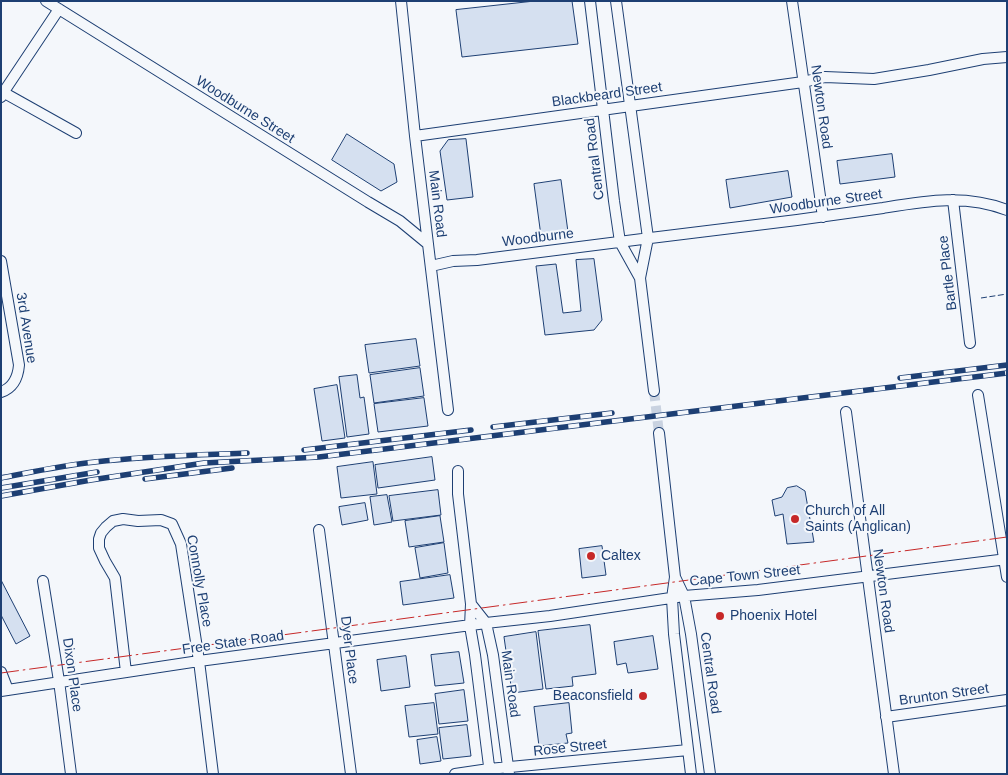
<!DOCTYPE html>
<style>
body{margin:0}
#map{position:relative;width:1008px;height:775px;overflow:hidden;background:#f4f7fb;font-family:Arial,sans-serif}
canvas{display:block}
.frame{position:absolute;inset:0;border:2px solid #1d3f73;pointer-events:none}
</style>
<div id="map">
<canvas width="1008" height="775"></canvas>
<div class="frame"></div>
</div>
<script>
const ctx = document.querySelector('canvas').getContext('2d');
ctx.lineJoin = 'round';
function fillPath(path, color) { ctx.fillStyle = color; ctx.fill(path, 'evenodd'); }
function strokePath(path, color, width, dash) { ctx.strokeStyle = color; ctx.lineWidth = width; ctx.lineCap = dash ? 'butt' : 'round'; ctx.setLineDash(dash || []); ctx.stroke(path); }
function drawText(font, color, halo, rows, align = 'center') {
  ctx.font = font + ' Arial,sans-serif'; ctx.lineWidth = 4; ctx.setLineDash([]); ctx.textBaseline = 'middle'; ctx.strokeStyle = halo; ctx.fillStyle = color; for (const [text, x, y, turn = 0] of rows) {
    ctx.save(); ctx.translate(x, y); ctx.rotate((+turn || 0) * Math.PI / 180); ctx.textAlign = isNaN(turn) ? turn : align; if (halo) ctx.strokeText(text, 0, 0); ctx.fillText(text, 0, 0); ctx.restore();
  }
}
const building = new Path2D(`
 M 535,1 L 572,1 L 578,44 L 462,57 L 456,10 Z
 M 347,134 L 394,164 L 397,182 L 381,191 L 332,160 Z
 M 466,139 L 473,197 L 447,200 L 440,151 L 448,140 Z
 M 892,154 L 895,177 L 840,184 L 837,161 Z
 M 788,171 L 792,197 L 730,208 L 726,180 Z
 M 561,180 L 568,232 L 541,236 L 534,184 Z
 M 594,259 L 602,320 L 594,330 L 545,335 L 536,266 L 556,264 L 563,313 L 581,311 L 576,260 Z
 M 416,339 L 420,366 L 369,373 L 365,345 Z
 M 420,368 L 424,396 L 374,403 L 370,375 Z
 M 357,375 L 360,398 L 364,397 L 369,434 L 347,437 L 339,377 Z
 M 337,385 L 345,438 L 322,441 L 314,389 Z
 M 424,398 L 428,426 L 378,432 L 374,404 Z
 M 432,457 L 435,480 L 378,488 L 375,465 Z
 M 373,462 L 377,494 L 341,498 L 337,467 Z
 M 797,486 L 805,491 L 814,542 L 787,544 L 783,514 L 775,516 L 772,500 L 782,497 L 787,488 Z
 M 438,490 L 441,515 L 393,521 L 389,496 Z
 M 387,495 L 392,522 L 374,525 L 370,497 Z
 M 365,503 L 368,520 L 342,525 L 339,507 Z
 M 440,516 L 444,542 L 409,547 L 405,521 Z
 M 444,543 L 448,573 L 420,578 L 415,548 Z
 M 602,546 L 606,575 L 582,578 L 579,549 Z
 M 450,575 L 454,598 L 403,605 L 400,582 Z
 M 1,580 L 30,636 L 16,644 L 1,615 Z
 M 590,625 L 596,674 L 572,677 L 573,686 L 546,689 L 538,631 Z
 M 536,632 L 543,689 L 512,693 L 504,637 Z
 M 653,636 L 658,669 L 628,673 L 626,663 L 617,665 L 614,642 Z
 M 459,652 L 464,683 L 435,686 L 431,655 Z
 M 406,656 L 410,687 L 381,691 L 377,660 Z
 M 464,690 L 468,721 L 439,724 L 435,694 Z
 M 434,703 L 438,734 L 409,737 L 405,706 Z
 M 569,703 L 572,733 L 566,734 L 568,743 L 539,746 L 534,707 Z
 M 467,725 L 471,756 L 443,759 L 439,728 Z
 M 437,737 L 441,761 L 420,764 L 417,740 Z`);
fillPath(building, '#d5e0f0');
strokePath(building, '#1d3f73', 1);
strokePath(new Path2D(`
 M 654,391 L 659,433`), '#c9d2e0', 10, [10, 5]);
const minor = new Path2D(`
 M 46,1 L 368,202 L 400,221 L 428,244
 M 401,1 L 415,136 L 448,410
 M 590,1 L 614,201 L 620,242 L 640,278
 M 616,1 L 648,238 L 640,278 L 654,391
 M 792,1 L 823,217
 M 1,91 L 76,133
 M 1,97 L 3,93 L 59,9
 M 415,136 L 803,82 L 825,77 L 874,79 L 929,70 L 983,59 L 1007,57
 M 953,200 L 970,343
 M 1,261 L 19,365 C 18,377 13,388 1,392
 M 431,266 L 453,261 L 477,260 C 584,246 690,233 797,220 C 826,216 855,212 883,208 C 926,201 965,194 1007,210
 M 978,395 L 1007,577
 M 846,412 L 894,774
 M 659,433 L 675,577 L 672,598 L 674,634 L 691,774
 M 458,471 L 458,494 L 471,604 L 470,626 L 475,655 L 490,774
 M 319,530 L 351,774
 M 675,577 L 684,596 L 691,634 L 710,774
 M 43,581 L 59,681 L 71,774
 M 471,604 L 486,623 L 493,655 L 509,774
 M 1,672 L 8,690
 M 126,672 L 115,578 L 105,561 L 99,548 L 99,539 L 101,533 L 106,527 L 113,521 L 123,519 L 138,521 L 161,520 L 172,524 L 181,544 L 199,661 L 213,774
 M 1,691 L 199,661 L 486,623 L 550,616 L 684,596 L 758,590 L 1007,559
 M 886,717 L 1007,700
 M 455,774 L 489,769 L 688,750`);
strokePath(minor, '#1d3f73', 12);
strokePath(minor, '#f4f7fb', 10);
const rail = new Path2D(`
 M 900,378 L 1007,365
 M 493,427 L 612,413
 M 304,450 L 471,430
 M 1,478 C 32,472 64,465 95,462 C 146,456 196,455 247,453
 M 145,479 L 232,468
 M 1,488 L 97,472
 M 1,496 L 91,480 L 204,463 L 319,457 L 1007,373`);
strokePath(rail, '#1d3f73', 5.5);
strokePath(rail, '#f4f7fb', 4, [11]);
strokePath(new Path2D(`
 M 981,298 L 1007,294`), '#1d3f73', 1, [6, 2.5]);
strokePath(new Path2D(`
 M 1,673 L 1007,537`), '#c62828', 1, [18, 4, 2.5, 4]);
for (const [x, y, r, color] of [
 [795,519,5,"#c62828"],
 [591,556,5,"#c62828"],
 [720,616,5,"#c62828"],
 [643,696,5,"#c62828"]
]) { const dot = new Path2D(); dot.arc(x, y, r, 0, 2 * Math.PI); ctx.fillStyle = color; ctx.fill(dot); strokePath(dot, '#f4f7fb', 2); }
drawText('14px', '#1d3f73', '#f4f7fb', [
 ["Blackbeard Street",607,95,-8],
 ["Newton Road",821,107,82],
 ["Woodburne Street",245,110,32],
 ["Central Road",595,159,-97],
 ["Woodburne Street",826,202,-8],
 ["Main Road",437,204,83],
 ["Woodburne",538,238,-7],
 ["Bartle Place",948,273,-97],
 ["3rd Avenue",26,328,81],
 ["Cape Town Street",745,576,-6],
 ["Connolly Place",199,581,80],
 ["Newton Road",883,591,82],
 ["Free State Road",233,643,-8],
 ["Dyer Place",349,650,83],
 ["Central Road",710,673,82],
 ["Dixon Place",72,675,82],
 ["Main Road",510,684,82],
 ["Brunton Street",944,695,-8],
 ["Rose Street",570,748,-6]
]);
drawText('14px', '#1d3f73', '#f4f7fb', [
 ["Church of All",805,511],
 ["Saints (Anglican)",805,527],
 ["Caltex",601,556],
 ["Phoenix Hotel",730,616],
 ["Beaconsfield",633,696,"right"]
], 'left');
</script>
